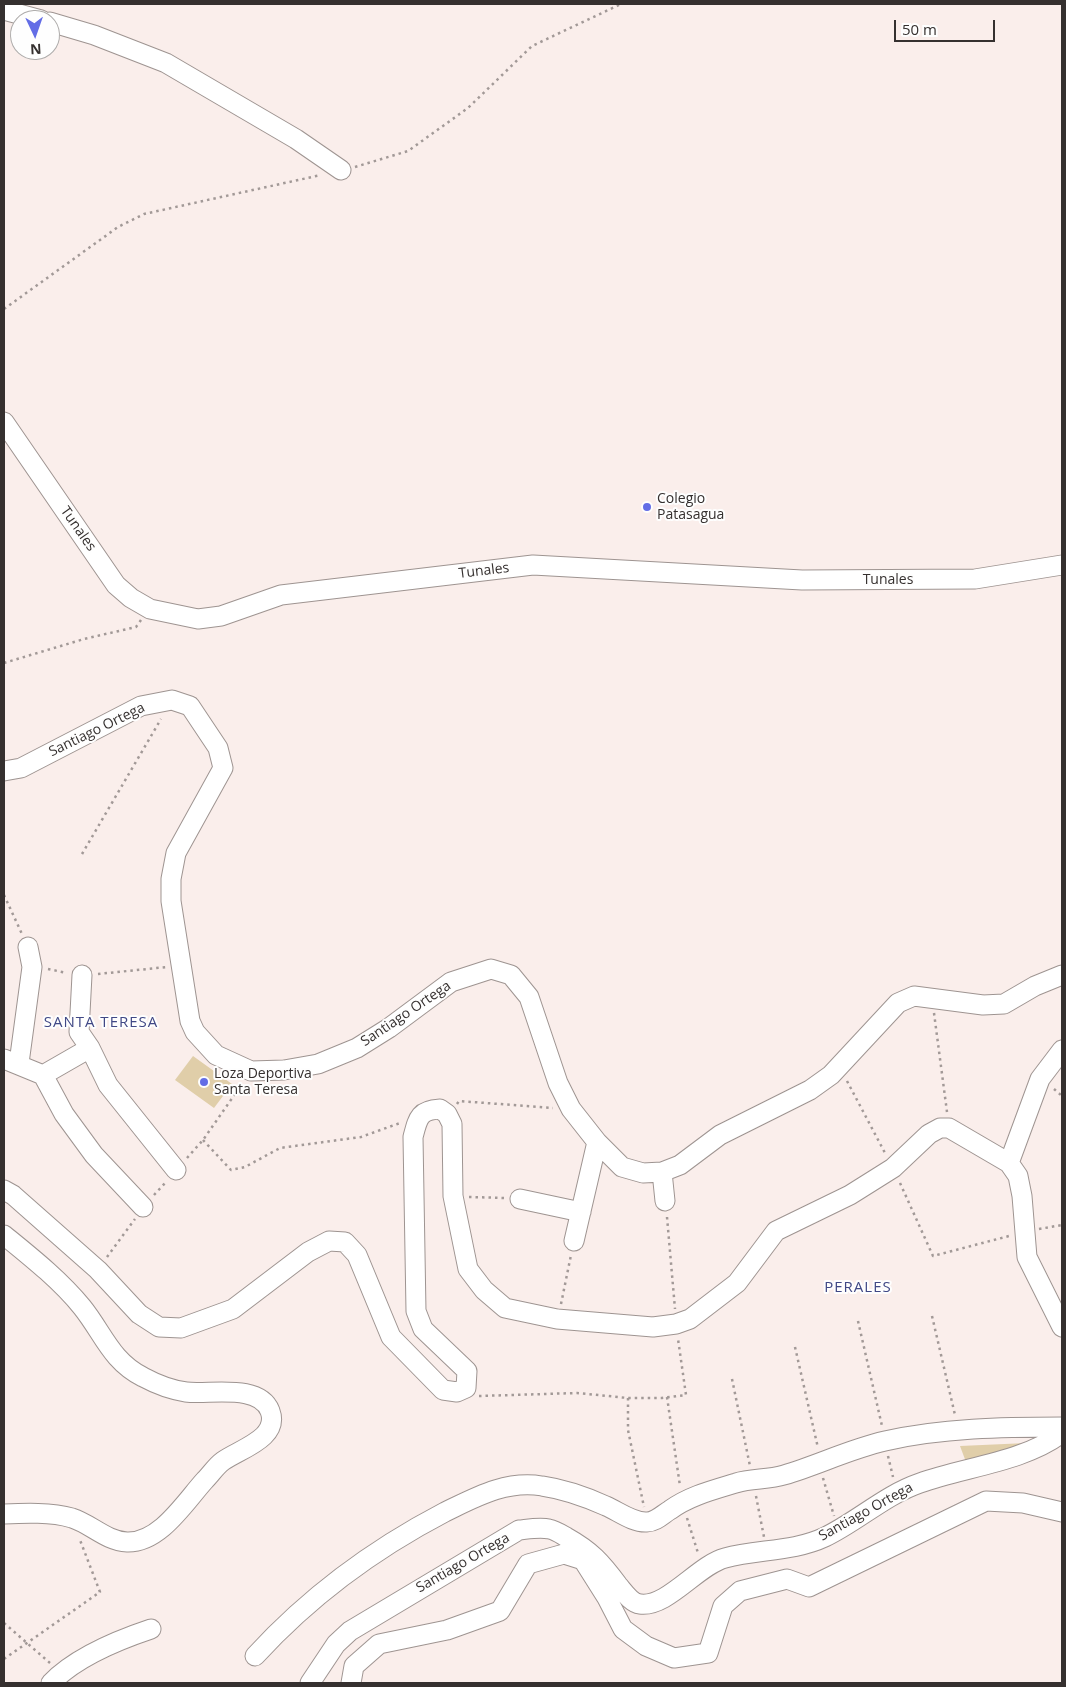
<!DOCTYPE html>
<style>
body{margin:0}
#map{position:relative;width:1066px;height:1687px;overflow:hidden;background:#faeeeb;font-family:"Open Sans",sans-serif}
canvas{display:block}
.frame{position:absolute;inset:0;border:5px solid #35302f;pointer-events:none}
.north{position:absolute;left:10px;top:10px;width:50px;height:50px;box-sizing:border-box;background:#fefefe;border:1px solid #aeacab;border-radius:50%;rotate:177deg;font-size:14px;font-weight:700;line-height:20px;text-align:center;color:#35302f}
.north::after{content:'';display:block;margin:auto;width:18px;height:22px;background:#636de6;clip-path:polygon(50% 0,100% 100%,50% 72%,0 100%)}
.scale{position:absolute;left:894px;top:20px;width:101px;height:22px;box-sizing:border-box;border:2px solid #35302f;border-top:0;padding-left:6px;font-size:15px;line-height:18px;white-space:nowrap;color:#35302f;-webkit-text-stroke:4px #fefefe;paint-order:stroke}
</style>
<div id="map">
<canvas width="1066" height="1687"></canvas>
<div class="frame"></div>
<div class="north">N</div>
<div class="scale">50 m</div>
</div>
<script>
const ctx = document.querySelector('canvas').getContext('2d');
ctx.lineJoin = 'round';
function fillPath(path, color) { ctx.fillStyle = color; ctx.fill(path, 'evenodd'); }
function strokePath(path, color, width, dash) { ctx.strokeStyle = color; ctx.lineWidth = width; ctx.lineCap = dash ? 'butt' : 'round'; ctx.setLineDash(dash || []); ctx.stroke(path); }
function drawText(font, color, halo, rows, align = 'center') {
  ctx.font = font + ' "Open Sans",sans-serif'; ctx.lineWidth = 4; ctx.setLineDash([]); ctx.textBaseline = 'middle'; ctx.strokeStyle = halo; ctx.fillStyle = color; for (const [text, x, y, turn = 0] of rows) {
    ctx.save(); ctx.translate(x, y); ctx.rotate((+turn || 0) * Math.PI / 180); ctx.textAlign = isNaN(turn) ? turn : align; if (halo) ctx.strokeText(text, 0, 0); ctx.fillText(text, 0, 0); ctx.restore();
  }
}
fillPath(new Path2D(`
 M 193,1056 L 232,1084 L 214,1108 L 175,1080 Z
 M 1027,1443 L 966,1462 L 960,1446 Z`), '#e0cea9');
const minor = new Path2D(`
 M 4,10 L 41,20
 M 50,22 L 94,35 L 166,63 L 296,139 L 341,170
 M 4,422 L 116,585 L 131,598 L 150,609 L 198,619 L 221,616 L 281,595 L 533,565 L 802,580 L 975,579 L 1062,565
 M 4,771 L 21,768 L 141,706 L 172,700 L 190,706 L 218,748 L 223,768 L 176,853 L 171,879 L 171,901 L 190,1021 L 195,1032 L 216,1055 L 251,1071 L 284,1070 L 318,1064 L 357,1048 L 389,1028 L 451,982 L 491,969 L 511,975 L 529,997 L 558,1083 L 571,1109 L 597,1142 L 622,1167 L 643,1173 L 662,1172 L 680,1165 L 720,1135 L 810,1090 L 831,1075 L 898,1003 L 914,996 L 983,1005 L 1004,1004 L 1035,986 L 1062,975
 M 82,975 L 79,1032 L 90,1048 L 108,1085 L 176,1170
 M 4,1059 L 43,1075 L 64,1114 L 94,1155 L 143,1207
 M 19,1063 L 32,967 L 28,947
 M 43,1075 L 90,1048
 M 1009,1163 L 1040,1079 L 1062,1050
 M 662,1172 L 665,1201
 M 4,1190 L 13,1195 L 98,1270 L 139,1314 L 159,1327 L 181,1328 L 233,1309 L 308,1252 L 329,1241 L 345,1242 L 357,1255 L 391,1337 L 443,1390 L 457,1392 L 466,1388 L 467,1371 L 423,1329 L 416,1311 L 413,1137 C 418,1118 419,1110 440,1109 L 447,1114 L 452,1124 L 453,1196 L 468,1269 L 484,1290 L 505,1308 L 557,1319 L 653,1327 L 676,1324 L 690,1319 L 737,1283 L 776,1231 L 850,1195 L 893,1168 L 929,1134 L 940,1128 L 949,1128 L 1009,1163 L 1018,1176 L 1022,1196 L 1027,1257 L 1062,1327
 M 520,1199 L 581,1212
 M 4,1235 C 31,1257 60,1280 82,1307 C 103,1333 111,1361 143,1377 C 156,1384 172,1390 186,1392 C 209,1395 259,1383 270,1411 C 280,1438 240,1449 223,1461 C 216,1466 211,1474 205,1480 C 185,1502 160,1543 127,1542 C 106,1541 91,1524 72,1518 C 51,1512 25,1513 4,1514
 M 574,1241 L 597,1142
 M 255,1656 C 309,1597 374,1549 445,1512 C 476,1497 506,1480 542,1486 C 563,1489 586,1497 606,1506 C 618,1511 633,1523 647,1522 C 656,1522 663,1514 670,1510 C 689,1496 713,1490 736,1483 C 751,1478 768,1480 784,1475 C 818,1465 850,1449 885,1441 C 941,1428 1004,1427 1062,1427
 M 51,1683 C 75,1658 118,1640 151,1629
 M 310,1683 L 336,1644 L 350,1631 L 519,1530 C 529,1529 540,1527 549,1529 C 555,1530 561,1534 566,1537 C 591,1551 601,1562 618,1585 C 624,1592 631,1603 640,1604 C 667,1608 698,1565 725,1558 C 758,1549 793,1552 825,1537 C 858,1521 885,1495 920,1483 C 964,1467 1024,1462 1062,1433
 M 351,1683 L 354,1666 L 379,1644 L 447,1630 L 500,1611 L 528,1564 L 564,1554 L 583,1560 L 607,1598 L 623,1629 L 646,1646 L 674,1658 L 708,1653 L 723,1606 L 740,1591 L 787,1579 L 809,1587 L 986,1501 L 1023,1503 L 1062,1512`);
strokePath(minor, '#9e9491', 21);
strokePath(new Path2D(`
 M 355,167 L 408,151 L 468,108 L 532,46 L 621,4
 M 4,309 L 118,227 L 144,214 L 321,175
 M 4,663 L 84,639 L 136,627 L 141,620
 M 82,854 L 161,719
 M 4,895 L 22,934
 M 48,969 L 67,973
 M 98,974 L 167,967
 M 934,1013 L 947,1112
 M 847,1081 L 885,1153
 M 1054,1089 L 1062,1096
 M 457,1104 L 459,1101 L 553,1108
 M 203,1140 L 231,1170 L 245,1167 L 280,1148 L 361,1137 L 400,1123
 M 187,1158 L 203,1140 L 242,1084
 M 900,1183 L 933,1256 L 1009,1236
 M 154,1195 L 167,1181
 M 469,1197 L 506,1198
 M 667,1217 L 675,1309
 M 1039,1229 L 1062,1225
 M 107,1257 L 135,1219
 M 561,1304 L 571,1255
 M 932,1316 L 955,1415
 M 858,1321 L 882,1426
 M 795,1347 L 818,1448
 M 732,1379 L 750,1466
 M 479,1396 L 577,1393 L 628,1398 L 662,1398 L 686,1395 L 678,1339
 M 667,1397 L 680,1486
 M 628,1398 L 628,1430 L 644,1507
 M 888,1456 L 893,1477
 M 823,1478 L 834,1516
 M 756,1496 L 764,1537
 M 687,1518 L 698,1553
 M 4,1623 L 50,1663
 M 4,1659 L 100,1592 L 80,1540`), '#a29997', 2.5, [2.5, 4]);
strokePath(minor, '#fff', 19);
for (const [x, y, r, color] of [
 [647,507,5,"#636de6"],
 [204,1082,5,"#636de6"]
]) { const dot = new Path2D(); dot.arc(x, y, r, 0, 2 * Math.PI); ctx.fillStyle = color; ctx.fill(dot); strokePath(dot, '#fefefe', 2); }
drawText('14px', '#35302f', '#fefefe', [
 ["Colegio",657,499],
 ["Patasagua",657,515],
 ["Loza Deportiva",214,1074],
 ["Santa Teresa",214,1090]
], 'left');
drawText('14px', '#35302f', '#fefefe', [
 ["Tunales",78,529,55],
 ["Tunales",484,571,-7],
 ["Tunales",888,580],
 ["Santiago Ortega",97,730,-26],
 ["Santiago Ortega",406,1014,-34],
 ["Santiago Ortega",866,1512,-29],
 ["Santiago Ortega",463,1563,-30]
]);
ctx.letterSpacing = '1px';
drawText('15px', '#404885', '#fefefe', [
 ["SANTA TERESA",101,1023],
 ["PERALES",858,1288]
]);
ctx.letterSpacing = '0px';
</script>
